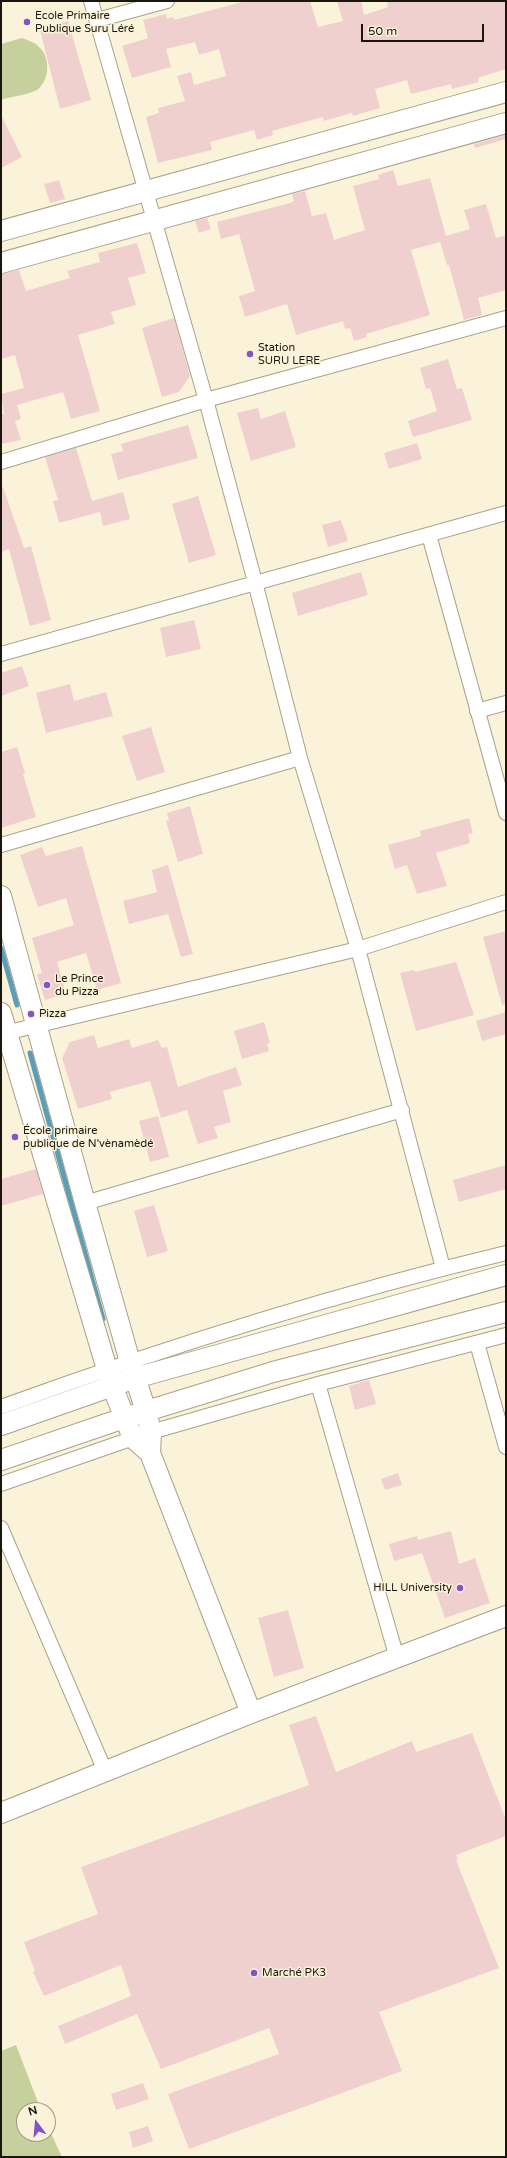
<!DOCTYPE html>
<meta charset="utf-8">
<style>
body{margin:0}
#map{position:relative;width:507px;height:2158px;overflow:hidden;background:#fbf3d9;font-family:"Varela Round",sans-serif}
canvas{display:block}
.frame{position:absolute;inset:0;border:2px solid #19160d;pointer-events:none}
.north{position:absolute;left:16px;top:2102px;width:40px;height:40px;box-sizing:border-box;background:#fbf3d9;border:1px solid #a19b87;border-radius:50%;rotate:344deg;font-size:11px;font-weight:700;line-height:16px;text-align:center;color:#19160d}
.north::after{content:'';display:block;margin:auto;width:14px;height:18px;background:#8353cc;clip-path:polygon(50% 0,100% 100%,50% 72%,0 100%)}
.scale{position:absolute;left:361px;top:24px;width:123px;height:18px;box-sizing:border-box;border:2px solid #19160d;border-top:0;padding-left:5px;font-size:12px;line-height:14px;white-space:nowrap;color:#19160d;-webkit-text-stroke:3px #fbf3d9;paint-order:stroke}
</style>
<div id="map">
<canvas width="507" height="2158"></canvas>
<div class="frame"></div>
<div class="north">N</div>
<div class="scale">50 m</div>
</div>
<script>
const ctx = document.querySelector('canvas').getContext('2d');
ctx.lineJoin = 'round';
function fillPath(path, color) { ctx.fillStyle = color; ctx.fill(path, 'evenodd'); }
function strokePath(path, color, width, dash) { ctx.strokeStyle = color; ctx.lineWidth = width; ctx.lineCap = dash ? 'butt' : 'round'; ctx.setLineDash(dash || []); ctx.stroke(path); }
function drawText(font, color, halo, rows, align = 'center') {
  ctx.font = font + ' "Varela Round",sans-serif'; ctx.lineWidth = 3; ctx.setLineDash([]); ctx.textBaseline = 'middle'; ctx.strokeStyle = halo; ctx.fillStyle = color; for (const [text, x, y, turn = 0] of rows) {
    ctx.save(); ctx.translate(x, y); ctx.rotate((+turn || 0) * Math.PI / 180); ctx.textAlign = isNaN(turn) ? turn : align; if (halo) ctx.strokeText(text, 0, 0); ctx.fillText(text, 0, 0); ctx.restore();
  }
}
fillPath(new Path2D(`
 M 22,38 C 29,41 35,42 40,48 C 51,59 49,81 37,90 C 30,94 10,97 1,100 L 1,44 Z
 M 16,2045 L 41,2110 L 24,2110 L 24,2134 L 48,2134 L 48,2127 L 62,2157 L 1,2157 L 1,2051 Z`), '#c6d09d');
strokePath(new Path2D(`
 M 1,948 L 17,1005
 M 30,1053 L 103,1319`), '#599fb9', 5);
fillPath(new Path2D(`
 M 246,1 L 310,1 L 318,27 L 343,21 L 337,1 L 361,1 L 364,15 L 388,7 L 387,1 L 506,1 L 506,69 L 478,78 L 479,82 L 452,89 L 451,84 L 411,94 L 407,80 L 375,89 L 380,108 L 353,116 L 352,113 L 324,121 L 323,117 L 272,131 L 273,135 L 257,140 L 254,130 L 210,142 L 212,150 L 158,163 L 146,117 L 159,113 L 158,108 L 185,101 L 177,76 L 191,72 L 194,85 L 226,76 L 219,49 L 199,55 L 195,42 L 166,49 L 171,67 L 132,78 L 122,46 L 148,38 L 143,20 L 166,14 L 167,19 L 173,17 L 174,20 Z
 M 68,21 L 91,100 L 60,109 L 40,30 Z
 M 1,115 L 22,157 L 1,168 Z
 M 506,135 L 506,139 L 475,148 L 474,144 Z
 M 393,170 L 398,186 L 430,178 L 446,236 L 470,229 L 464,210 L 486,204 L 496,238 L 506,235 L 506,290 L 478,298 L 482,315 L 464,320 L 449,265 L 447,265 L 440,242 L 411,250 L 430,315 L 366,334 L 367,337 L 354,341 L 350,328 L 345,329 L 343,321 L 296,335 L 287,304 L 245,317 L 239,296 L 255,291 L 239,234 L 221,239 L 217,222 L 290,203 L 294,201 L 292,194 L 305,191 L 312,216 L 326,213 L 334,240 L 365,230 L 353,186 L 379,179 L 378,175 Z
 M 59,180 L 65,199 L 50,203 L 44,184 Z
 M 207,218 L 211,229 L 199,233 L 195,221 Z
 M 137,243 L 146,273 L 128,278 L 136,305 L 111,312 L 115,324 L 78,335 L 100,411 L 71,419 L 63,392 L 17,405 L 21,419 L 15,421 L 21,440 L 1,444 L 1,414 L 4,414 L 1,394 L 24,388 L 15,355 L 1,359 L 1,274 L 19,270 L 26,291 L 70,278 L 67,271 L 100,262 L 98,253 Z
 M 174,318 L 190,376 L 179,392 L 162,397 L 142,328 Z
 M 448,359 L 457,389 L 462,388 L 472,420 L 413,437 L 408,421 L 437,411 L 430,388 L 426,389 L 420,368 Z
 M 258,408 L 261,419 L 285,411 L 296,447 L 251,461 L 237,413 Z
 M 188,425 L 198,458 L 118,480 L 111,454 L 123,451 L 121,444 Z
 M 417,443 L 422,459 L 389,469 L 384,453 Z
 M 76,448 L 92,501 L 123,492 L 130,519 L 103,526 L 100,512 L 59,523 L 53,501 L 58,500 L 45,457 Z
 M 1,487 L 3,487 L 24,548 L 31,546 L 51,620 L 30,626 L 9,549 L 1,552 Z
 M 198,496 L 216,555 L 189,563 L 172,504 Z
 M 341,520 L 348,541 L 328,547 L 322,525 Z
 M 361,572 L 368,595 L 298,616 L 292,593 Z
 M 194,620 L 201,649 L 166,657 L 160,628 Z
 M 22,666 L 29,686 L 1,696 L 1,673 Z
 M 70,684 L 74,701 L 106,692 L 113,716 L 46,733 L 36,693 Z
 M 151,727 L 165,772 L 137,781 L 122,736 Z
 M 17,747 L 25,773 L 23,774 L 36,817 L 1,828 L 1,752 Z
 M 190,806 L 203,854 L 178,862 L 166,821 L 169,820 L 167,813 Z
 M 469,818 L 473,833 L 468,834 L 470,843 L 436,853 L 447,886 L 417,894 L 407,865 L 395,869 L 388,845 L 421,836 L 420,831 Z
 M 82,846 L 121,983 L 97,990 L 86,953 L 57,962 L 66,994 L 45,1000 L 37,974 L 42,973 L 32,938 L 74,925 L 66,898 L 38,907 L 20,855 L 42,847 L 46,856 Z
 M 168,865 L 193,954 L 181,957 L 168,914 L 129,924 L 123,901 L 157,892 L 152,870 Z
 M 506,931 L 506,1004 L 502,1005 L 483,937 Z
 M 456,962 L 474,1015 L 416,1031 L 400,973 L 414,970 L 415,972 Z
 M 506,1012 L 506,1034 L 482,1041 L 476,1021 Z
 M 264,1022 L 270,1043 L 267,1044 L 269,1051 L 242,1059 L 234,1031 Z
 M 94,1035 L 98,1048 L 129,1039 L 132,1048 L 158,1040 L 162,1048 L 167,1047 L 178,1087 L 236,1067 L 242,1085 L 223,1091 L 231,1122 L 214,1127 L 218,1138 L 198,1144 L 187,1110 L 161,1118 L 150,1081 L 110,1092 L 112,1099 L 78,1109 L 62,1058 L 70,1042 Z
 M 158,1116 L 169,1157 L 150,1162 L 139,1121 Z
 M 506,1165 L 506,1189 L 459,1202 L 453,1180 Z
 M 36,1169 L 43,1194 L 1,1206 L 1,1179 Z
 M 154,1205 L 168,1251 L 147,1257 L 134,1211 Z
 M 369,1380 L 376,1404 L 355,1410 L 349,1386 Z
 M 398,1473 L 402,1485 L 385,1490 L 381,1479 Z
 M 451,1531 L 459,1564 L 475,1558 L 490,1603 L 445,1618 L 422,1553 L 394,1561 L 389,1544 L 417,1536 L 418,1540 Z
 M 288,1610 L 304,1668 L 274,1677 L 258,1618 Z
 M 316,1716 L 336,1772 L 412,1741 L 416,1752 L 472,1733 L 506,1820 L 506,1836 L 456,1855 L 458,1859 L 456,1860 L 499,1968 L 379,2012 L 402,2071 L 189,2149 L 168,2094 L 279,2054 L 269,2028 L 161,2069 L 137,2014 L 65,2044 L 58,2026 L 131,1996 L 121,1965 L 44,1996 L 33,1972 L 35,1971 L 24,1942 L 98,1914 L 81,1867 L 309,1785 L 289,1725 Z
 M 143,2083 L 149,2099 L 116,2110 L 111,2094 Z
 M 148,2126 L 153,2141 L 133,2148 L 129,2132 Z`), '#f0d0cf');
const street = new Path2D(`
 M 91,1 L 206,400 L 255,582 L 300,758 L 358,949 L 443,1268
 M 97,20 L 167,1
 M 1,462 L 206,400 L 506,318
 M 429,535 L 506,813
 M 1,654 L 506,513
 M 477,711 L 506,703
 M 1,845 L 300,758
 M 1,1034 L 358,949 L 506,902
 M 85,1203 L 402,1110
 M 477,1343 L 506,1447
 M 318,1384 L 397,1658
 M 1,1407 C 166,1347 335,1294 506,1253
 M 1,1484 L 151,1432 L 318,1384 L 506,1335
 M 1,1528 L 105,1771`);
const secondary = new Path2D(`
 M 1,231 L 506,92
 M 1,263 L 506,123
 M 1,896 L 85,1203 L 130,1362 L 146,1411 L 151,1432 L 150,1453 L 251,1713
 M 1,1013 L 112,1386 L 133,1438 L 150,1453
 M 1,1425 L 135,1378 L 506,1275
 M 1,1460 L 124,1418 L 273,1372 L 506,1312
 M 1,1813 L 251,1713 L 506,1616`);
strokePath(street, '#a9a189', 16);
strokePath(secondary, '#a9a189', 22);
strokePath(street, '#fff', 14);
strokePath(secondary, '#fff', 20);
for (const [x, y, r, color] of [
 [27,22,4,"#8353cc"],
 [250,354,4,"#8353cc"],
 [47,985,4,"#8353cc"],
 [31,1014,4,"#8353cc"],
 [15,1137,4,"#8353cc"],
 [460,1588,4,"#8353cc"],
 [254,1973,4,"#8353cc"]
]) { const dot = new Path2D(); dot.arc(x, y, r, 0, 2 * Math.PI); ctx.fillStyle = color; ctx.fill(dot); strokePath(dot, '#fbf3d9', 1.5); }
drawText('11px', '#19160d', '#fbf3d9', [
 ["Ecole Primaire",35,16],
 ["Publique Suru Léré",35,29],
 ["Station",258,348],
 ["SURU LERE",258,361],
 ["Le Prince",55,979],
 ["du Pizza",55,992],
 ["Pizza",39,1014],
 ["École primaire",23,1131],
 ["publique de N'vènamèdé",23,1144],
 ["HILL University",452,1588,"right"],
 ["Marché PK3",262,1973]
], 'left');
</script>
